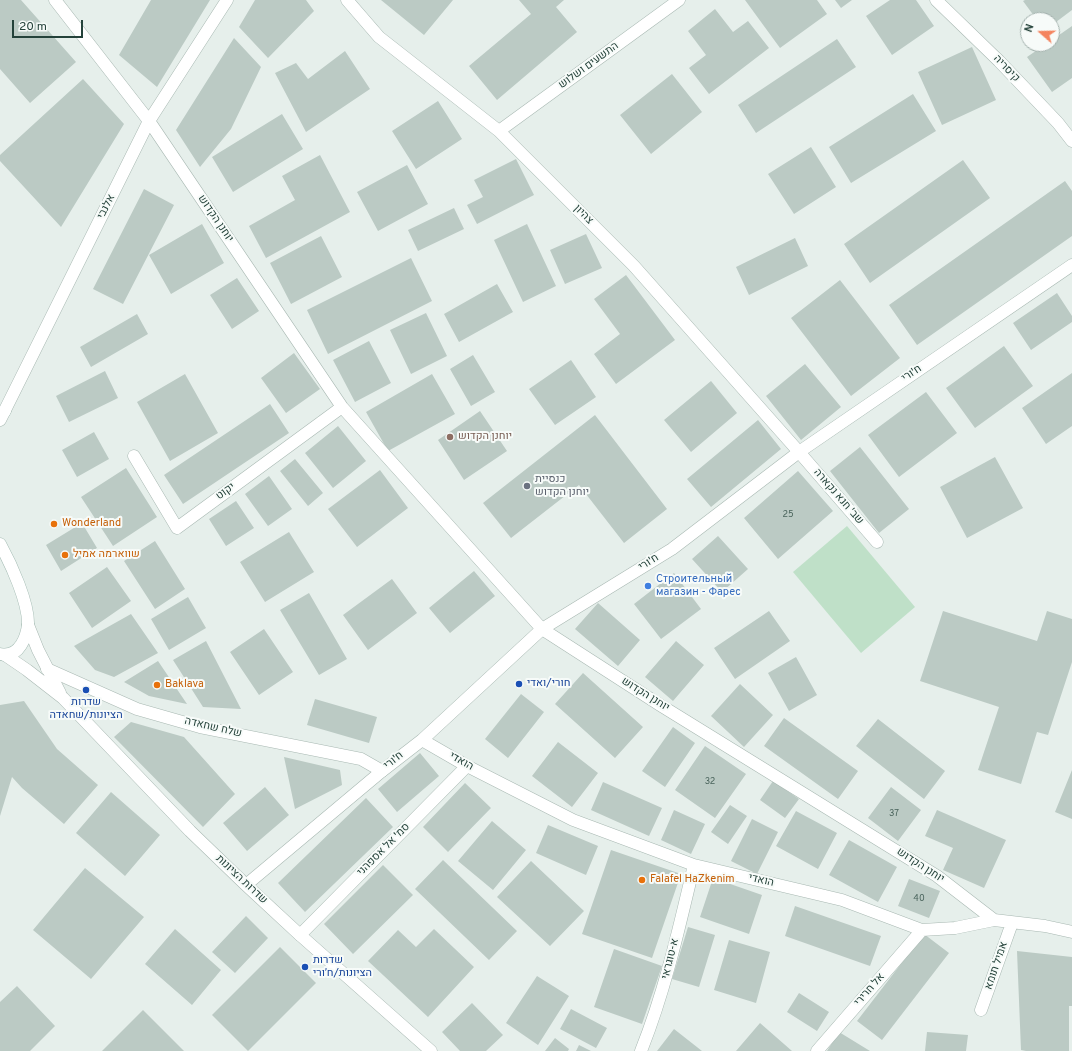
<!DOCTYPE html>
<meta charset="utf-8">
<style>
body{margin:0}
#map{position:relative;width:1072px;height:1051px;overflow:hidden;background:#e6efeb;font-family:Overpass,sans-serif}
canvas{display:block}
.north{position:absolute;left:1020px;top:12px;width:40px;height:40px;box-sizing:border-box;background:#f7fbf9;border:1px solid #a3b1ad;border-radius:50%;rotate:290deg;font-size:11px;font-weight:700;line-height:16px;text-align:center;color:#24423a}
.north::after{content:'';display:block;margin:auto;width:14px;height:18px;background:#f4845f;clip-path:polygon(50% 0,100% 100%,50% 72%,0 100%)}
.scale{position:absolute;left:12px;top:20px;width:71px;height:18px;box-sizing:border-box;border:2px solid #24423a;border-top:0;padding-left:5px;font-size:12px;line-height:14px;white-space:nowrap;color:#24423a;-webkit-text-stroke:3px #f7fbf9;paint-order:stroke}
</style>
<div id="map">
<canvas width="1072" height="1051"></canvas>
<div class="north">N</div>
<div class="scale">20 m</div>
</div>
<script>
const ctx = document.querySelector('canvas').getContext('2d');
ctx.lineJoin = 'round';
function fillPath(path, color) { ctx.fillStyle = color; ctx.fill(path, 'evenodd'); }
function strokePath(path, color, width, dash) { ctx.strokeStyle = color; ctx.lineWidth = width; ctx.lineCap = dash ? 'butt' : 'round'; ctx.setLineDash(dash || []); ctx.stroke(path); }
function drawText(font, color, halo, rows, align = 'center') {
  ctx.font = font + ' Overpass,Heebo,sans-serif'; ctx.lineWidth = 4; ctx.setLineDash([]); ctx.textBaseline = 'middle'; ctx.strokeStyle = halo; ctx.fillStyle = color; for (const [text, x, y, turn = 0] of rows) {
    ctx.save(); ctx.translate(x, y); ctx.rotate((+turn || 0) * Math.PI / 180); ctx.textAlign = isNaN(turn) ? turn : align; if (halo) ctx.strokeText(text, 0, 0); ctx.fillText(text, 0, 0); ctx.restore();
  }
}
fillPath(new Path2D(`
 M 847,526 L 915,607 L 861,653 L 793,572 Z`), '#bfe0c8');
fillPath(new Path2D(`
 M 0,0 L 21,0 L 76,62 L 30,103 L 0,69 Z
 M 151,0 L 210,0 L 157,87 L 119,55 Z
 M 255,0 L 306,0 L 314,11 L 268,58 L 239,27 Z
 M 381,0 L 453,0 L 424,35 Z
 M 519,0 L 564,0 L 556,7 L 577,32 L 497,100 L 469,66 L 531,14 Z
 M 745,0 L 817,0 L 827,14 L 780,48 Z
 M 835,0 L 852,0 L 841,8 Z
 M 890,0 L 916,0 L 934,26 L 892,55 L 866,16 Z
 M 1025,0 L 1072,0 L 1072,10 L 1052,25 L 1052,20 L 1037,20 L 1023,1 Z
 M 715,9 L 733,32 L 748,21 L 769,48 L 709,94 L 689,68 L 706,55 L 688,31 Z
 M 1072,26 L 1072,78 L 1052,92 L 1027,57 L 1046,44 L 1052,44 L 1052,40 Z
 M 234,38 L 261,67 L 231,129 L 200,167 L 176,130 Z
 M 837,39 L 856,67 L 756,133 L 738,105 Z
 M 972,47 L 996,100 L 942,125 L 918,72 Z
 M 345,51 L 370,89 L 306,132 L 275,73 L 296,63 L 308,79 Z
 M 672,74 L 702,112 L 651,154 L 620,115 Z
 M 83,79 L 124,124 L 61,227 L 0,161 L 0,155 Z
 M 913,94 L 936,131 L 851,183 L 829,147 Z
 M 438,101 L 462,139 L 416,169 L 392,131 Z
 M 282,114 L 303,149 L 233,192 L 212,157 Z
 M 811,147 L 836,187 L 794,214 L 768,174 Z
 M 320,155 L 350,212 L 266,258 L 249,226 L 295,200 L 282,176 Z
 M 516,159 L 534,195 L 477,224 L 467,205 L 483,197 L 474,180 Z
 M 963,160 L 990,198 L 870,283 L 844,244 Z
 M 407,165 L 428,204 L 378,231 L 357,192 Z
 M 1065,181 L 1072,191 L 1072,236 L 917,345 L 889,305 Z
 M 144,189 L 174,205 L 123,304 L 93,289 Z
 M 454,208 L 464,229 L 418,251 L 408,230 Z
 M 202,224 L 224,263 L 171,294 L 149,255 Z
 M 527,224 L 556,286 L 523,302 L 494,240 Z
 M 586,234 L 602,268 L 565,284 L 550,250 Z
 M 321,236 L 342,277 L 291,304 L 270,263 Z
 M 795,238 L 808,266 L 749,295 L 736,267 Z
 M 411,258 L 432,301 L 328,354 L 307,310 Z
 M 626,275 L 675,340 L 616,384 L 594,354 L 620,334 L 594,299 Z
 M 237,278 L 259,311 L 232,329 L 210,295 Z
 M 840,280 L 900,358 L 851,396 L 791,318 Z
 M 497,284 L 513,312 L 459,342 L 444,314 Z
 M 1057,293 L 1072,316 L 1072,322 L 1031,350 L 1013,323 Z
 M 426,313 L 447,356 L 411,374 L 390,330 Z
 M 137,314 L 148,334 L 91,367 L 80,347 Z
 M 369,341 L 391,383 L 355,402 L 333,360 Z
 M 1004,346 L 1033,386 L 975,428 L 946,388 Z
 M 294,353 L 320,389 L 286,413 L 261,378 Z
 M 473,355 L 495,392 L 471,406 L 450,369 Z
 M 571,360 L 596,397 L 555,425 L 529,389 Z
 M 805,364 L 841,407 L 801,440 L 766,396 Z
 M 105,371 L 118,398 L 69,422 L 56,396 Z
 M 1072,373 L 1072,426 L 1046,444 L 1022,408 Z
 M 185,374 L 218,433 L 170,461 L 137,402 Z
 M 432,374 L 455,414 L 388,451 L 366,412 Z
 M 711,381 L 737,413 L 691,452 L 664,420 Z
 M 926,392 L 957,433 L 899,477 L 868,435 Z
 M 270,404 L 289,433 L 183,504 L 164,475 Z
 M 480,411 L 507,451 L 464,480 L 438,440 Z
 M 595,415 L 667,509 L 624,543 L 579,485 L 511,538 L 483,503 Z
 M 758,420 L 781,449 L 711,507 L 687,479 Z
 M 338,426 L 366,461 L 333,488 L 305,453 Z
 M 94,432 L 109,459 L 77,477 L 62,450 Z
 M 860,447 L 909,509 L 879,533 L 830,471 Z
 M 995,457 L 1023,508 L 967,538 L 940,487 Z
 M 295,459 L 323,493 L 308,506 L 280,471 Z
 M 126,468 L 157,517 L 113,546 L 81,497 Z
 M 380,470 L 408,508 L 357,547 L 328,509 Z
 M 798,471 L 833,511 L 778,559 L 744,518 Z
 M 269,476 L 292,509 L 268,526 L 245,494 Z
 M 236,501 L 254,528 L 226,546 L 209,519 Z
 M 82,523 L 97,548 L 61,571 L 46,545 Z
 M 289,532 L 314,572 L 265,602 L 240,562 Z
 M 718,536 L 748,569 L 722,592 L 692,559 Z
 M 155,541 L 185,589 L 155,609 L 124,561 Z
 M 107,567 L 131,601 L 92,628 L 69,593 Z
 M 474,571 L 495,596 L 450,633 L 429,608 Z
 M 674,573 L 701,609 L 661,639 L 634,604 Z
 M 392,579 L 417,613 L 368,650 L 343,615 Z
 M 309,593 L 347,659 L 319,675 L 280,610 Z
 M 188,597 L 206,628 L 169,650 L 151,619 Z
 M 598,603 L 640,640 L 618,666 L 575,629 Z
 M 769,611 L 790,641 L 735,679 L 714,648 Z
 M 943,611 L 1037,641 L 1047,611 L 1072,619 L 1072,662 L 1048,735 L 1037,732 L 1021,784 L 978,770 L 999,707 L 920,681 Z
 M 131,614 L 158,653 L 114,677 L 95,670 L 74,646 Z
 M 264,629 L 293,672 L 259,695 L 230,652 Z
 M 206,641 L 241,709 L 203,707 L 173,660 Z
 M 676,641 L 704,665 L 673,701 L 645,677 Z
 M 796,657 L 817,695 L 789,711 L 768,673 Z
 M 158,661 L 187,704 L 149,696 L 124,682 Z
 M 583,673 L 643,727 L 615,758 L 555,704 Z
 M 740,684 L 773,715 L 744,747 L 711,716 Z
 M 521,694 L 544,712 L 508,758 L 485,739 Z
 M 315,699 L 377,717 L 369,743 L 307,725 Z
 M 24,701 L 57,749 L 98,785 L 64,824 L 22,788 L 12,777 L 0,816 L 0,705 Z
 M 784,718 L 858,771 L 838,799 L 764,746 Z
 M 878,719 L 945,771 L 924,799 L 856,746 Z
 M 131,722 L 184,737 L 235,794 L 203,827 L 114,737 Z
 M 673,727 L 695,743 L 665,787 L 642,771 Z
 M 558,742 L 598,773 L 572,807 L 532,776 Z
 M 705,746 L 746,774 L 715,818 L 675,790 Z
 M 420,753 L 439,776 L 397,812 L 378,789 Z
 M 284,757 L 340,770 L 342,785 L 295,809 Z
 M 1072,770 L 1072,819 L 1055,812 Z
 M 773,781 L 799,799 L 785,818 L 760,800 Z
 M 603,782 L 662,808 L 649,836 L 591,810 Z
 M 465,783 L 491,808 L 448,852 L 423,827 Z
 M 265,787 L 289,815 L 247,851 L 223,823 Z
 M 891,787 L 921,810 L 898,841 L 868,818 Z
 M 111,792 L 160,835 L 125,876 L 76,833 Z
 M 366,798 L 393,827 L 305,912 L 278,883 Z
 M 730,805 L 747,816 L 728,844 L 711,832 Z
 M 674,810 L 705,824 L 691,854 L 661,840 Z
 M 937,810 L 1006,840 L 984,888 L 943,870 L 953,848 L 925,836 Z
 M 796,811 L 837,833 L 818,869 L 776,846 Z
 M 752,819 L 778,832 L 757,874 L 731,861 Z
 M 492,821 L 526,850 L 493,890 L 458,861 Z
 M 548,825 L 598,846 L 586,875 L 536,853 Z
 M 849,840 L 897,867 L 878,902 L 829,875 Z
 M 611,850 L 681,874 L 652,958 L 582,934 Z
 M 443,860 L 517,931 L 489,960 L 415,889 Z
 M 531,861 L 584,911 L 550,946 L 497,897 Z
 M 383,865 L 413,895 L 353,954 L 324,924 Z
 M 85,868 L 144,917 L 91,979 L 33,930 Z
 M 713,878 L 762,895 L 749,934 L 700,917 Z
 M 909,879 L 940,891 L 929,918 L 898,906 Z
 M 795,906 L 881,936 L 870,966 L 785,936 Z
 M 246,916 L 268,938 L 235,973 L 212,952 Z
 M 688,927 L 715,935 L 699,987 L 672,979 Z
 M 175,929 L 221,970 L 192,1005 L 145,964 Z
 M 434,929 L 474,967 L 428,1017 L 368,961 L 398,930 L 416,947 Z
 M 924,934 L 949,953 L 882,1040 L 857,1021 Z
 M 729,940 L 770,952 L 756,1003 L 714,990 Z
 M 280,947 L 316,983 L 248,1051 L 212,1015 Z
 M 614,949 L 662,966 L 642,1024 L 594,1007 Z
 M 1017,951 L 1072,957 L 1072,1006 L 1069,1006 L 1069,1051 L 1026,1051 L 1021,1050 Z
 M 537,976 L 569,996 L 538,1045 L 506,1023 Z
 M 17,986 L 55,1026 L 30,1051 L 0,1051 L 0,1002 Z
 M 799,993 L 829,1012 L 817,1031 L 787,1012 Z
 M 472,1003 L 503,1035 L 486,1051 L 460,1051 L 442,1032 Z
 M 571,1009 L 607,1028 L 596,1048 L 560,1029 Z
 M 143,1010 L 184,1051 L 102,1051 Z
 M 760,1023 L 792,1051 L 736,1051 Z
 M 674,1029 L 702,1051 L 657,1051 Z
 M 839,1032 L 870,1051 L 827,1051 Z
 M 927,1032 L 968,1035 L 966,1051 L 925,1051 Z
 M 555,1038 L 569,1049 L 568,1051 L 545,1051 Z
 M 579,1045 L 591,1051 L 576,1051 Z`), '#bbcac4');
const lane = new Path2D(`
 M 47,669 L 137,709 L 200,727 L 361,759 L 382,771
 M 300,935 L 467,766`);
const street = new Path2D(`
 M 55,0 L 149,121 L 342,407 L 542,629 L 660,705 L 937,876 L 994,920
 M 347,0 L 379,37 L 499,131 L 634,266 L 799,452 L 877,542
 M 936,0 L 999,61 L 1058,123 L 1072,141
 M 499,131 L 679,0
 M 0,420 L 149,121 L 227,0
 M 134,456 L 177,528 L 342,407
 M 28,625 L 38,650 L 60,693
 M 5,655 L 27,670 L 63,698 L 190,831 L 246,885 L 300,935 L 431,1051
 M 422,740 L 467,766 L 573,820 L 694,865 L 842,900 L 922,930 L 955,928 L 994,920 L 1045,926 L 1072,932
 M 246,885 L 382,771 L 422,740 L 542,629 L 672,549 L 799,452 L 1072,265
 M 981,1010 L 1012,923
 M 641,1051 C 665,991 679,928 694,865
 M 817,1051 L 922,930`);
const secondary = new Path2D(`
 M 0,416 L 5,411
 M 0,544 C 11,564 29,603 28,625 C 27,633 25,639 21,645 C 16,653 9,656 0,654`);
strokePath(lane, '#a8b8b2', 13);
strokePath(street, '#a8b8b2', 13);
strokePath(secondary, '#a4bbb3', 13);
strokePath(lane, '#fff', 12);
strokePath(street, '#fff', 12);
strokePath(secondary, '#fff', 12);
for (const [x, y, r, color] of [
 [450,437,4,"#8d6e63"],
 [527,486,4,"#6b7280"],
 [54,524,4,"#e8710a"],
 [65,555,4,"#e8710a"],
 [648,586,4,"#3f7fe0"],
 [519,684,4,"#1a4fb4"],
 [157,685,4,"#e8710a"],
 [86,690,4,"#1a4fb4"],
 [642,880,4,"#e8710a"],
 [305,967,4,"#1a4fb4"]
]) { const dot = new Path2D(); dot.arc(x, y, r, 0, 2 * Math.PI); ctx.fillStyle = color; ctx.fill(dot); strokePath(dot, '#f7fbf9', 1.5); }
drawText('9px', '#4a645c', null, [
 ["25",788,515],
 ["32",710,782],
 ["37",894,814],
 ["40",919,899]
]);
drawText('11px', '#24423a', '#f7fbf9', [
 ["התשעים ושלוש",589,66,-36],
 ["קיסריה",1006,69,46],
 ["אלנבי",107,207,-63],
 ["צהיון",583,215,45],
 ["יוחנן הקדוש",215,219,56],
 ["ח'ורי",912,374,-34],
 ["יקוט",226,492,-36],
 ["שב' חנא נקארה",838,497,49],
 ["ח'ורי",649,563,-32],
 ["יוחנן הקדוש",645,695,32],
 ["שלח שחאדה",213,728,13],
 ["ח'ורי",394,761,-38],
 ["הואדי",461,762,29],
 ["סמ' אל אספהני",384,850,-45],
 ["יוחנן הקדוש",920,866,33],
 ["שדרות הציונות",241,880,43],
 ["הואדי",761,881,13],
 ["א-טוגראי",671,959,-76],
 ["אמיל תומא",997,966,-71],
 ["אל חרירי",870,990,-49]
]);
drawText('11px', '#785e54', '#f7fbf9', [
 ["יוחנן הקדוש",458,437]
], 'left');
drawText('11px', '#5b616d', '#f7fbf9', [
 ["כנסיית",535,480],
 ["יוחנן הקדוש",535,493]
], 'left');
drawText('11px', '#c56008', '#f7fbf9', [
 ["Wonderland",62,524],
 ["שווארמה אמיל",73,555],
 ["Baklava",165,685],
 ["Falafel HaZkenim",650,880]
], 'left');
drawText('11px', '#366cbe', '#f7fbf9', [
 ["Строительный",656,580],
 ["магазин - Фарес",656,593]
], 'left');
drawText('11px', '#164399', '#f7fbf9', [
 ["חורי/ואדי",527,684],
 ["שדרות",86,703,"center"],
 ["הציונות/שחאדה",86,716,"center"],
 ["שדרות",313,961],
 ["הציונות/ח׳ורי",313,974]
], 'left');
</script>
